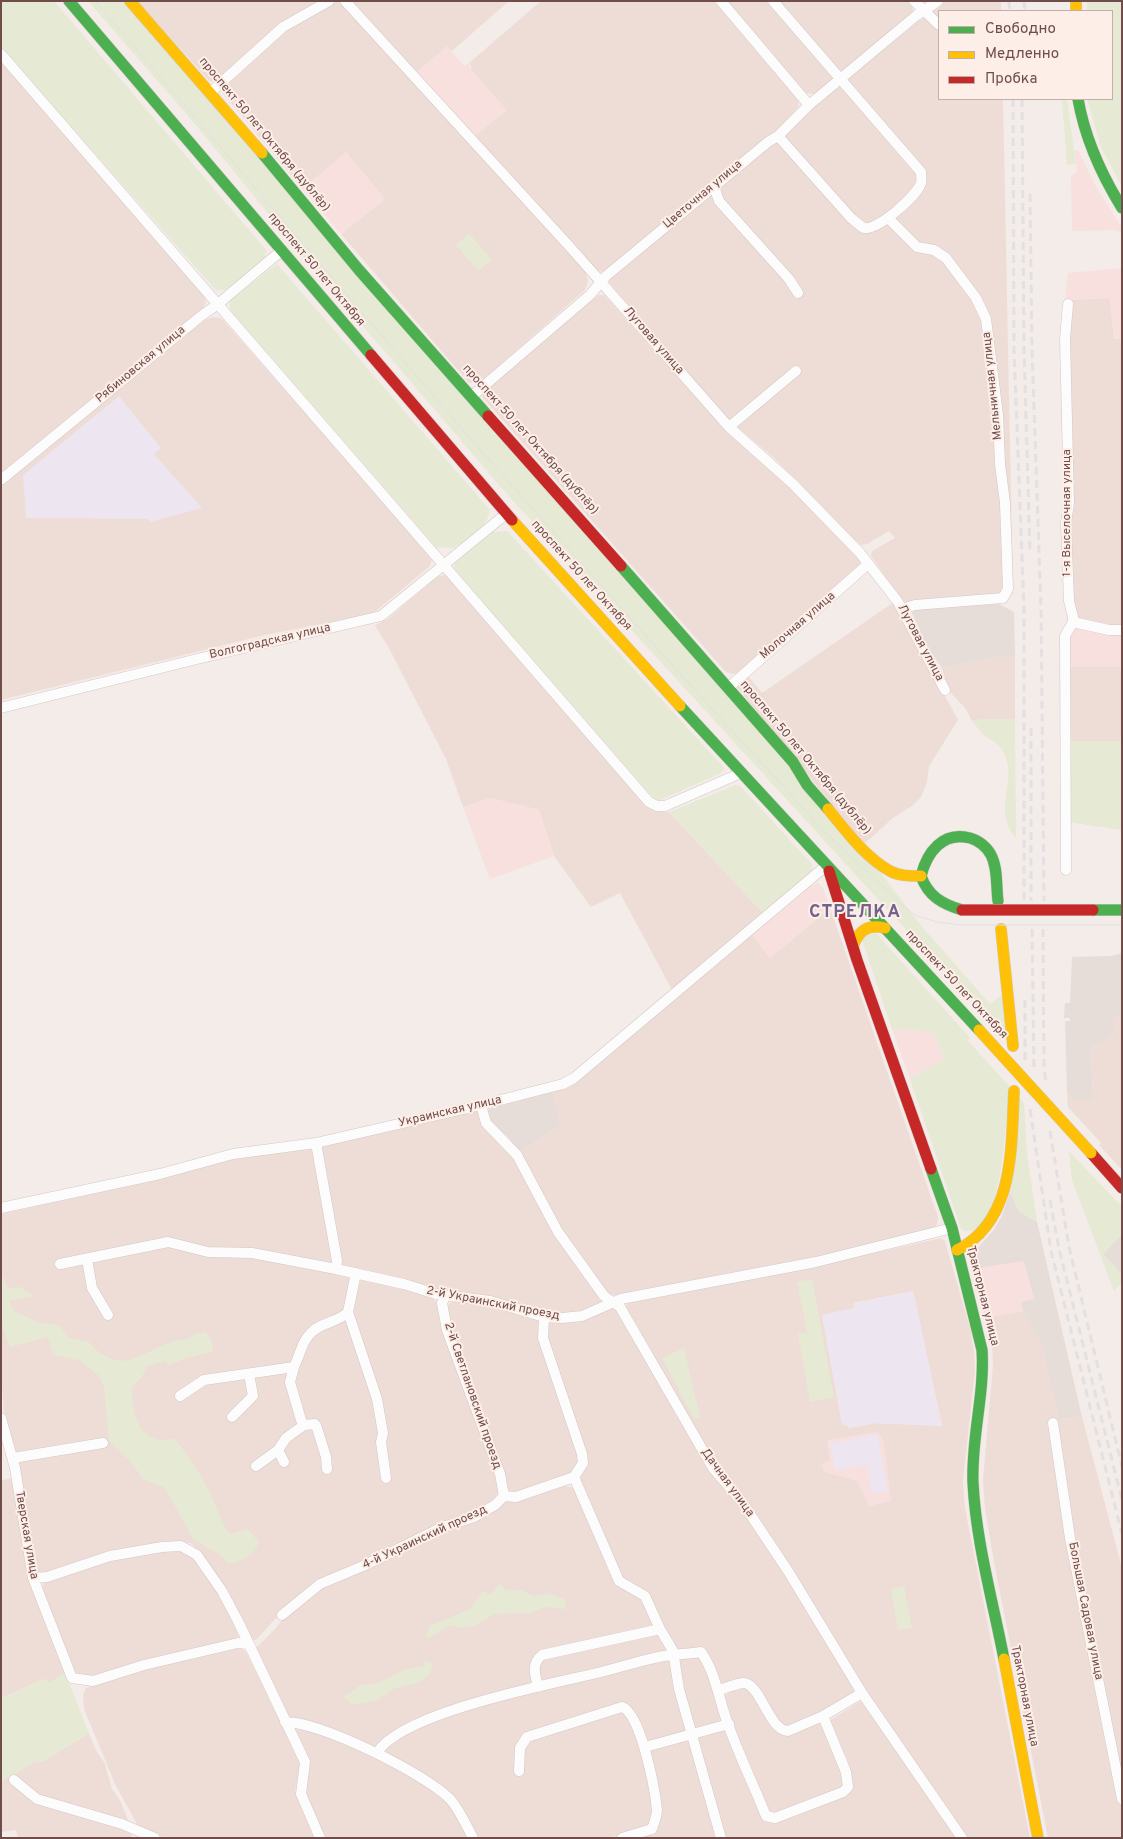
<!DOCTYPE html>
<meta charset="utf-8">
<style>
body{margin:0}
#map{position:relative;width:1123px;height:1839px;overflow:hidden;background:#f4ece8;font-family:Overpass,sans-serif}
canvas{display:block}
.frame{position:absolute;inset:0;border:2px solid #6f4d4b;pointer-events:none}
.legend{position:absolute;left:938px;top:10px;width:175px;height:90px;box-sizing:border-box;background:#fdeee7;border:1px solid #c4aea9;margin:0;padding:6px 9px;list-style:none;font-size:15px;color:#6f4d4b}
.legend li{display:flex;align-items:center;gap:10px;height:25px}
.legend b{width:25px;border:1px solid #c4aea9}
</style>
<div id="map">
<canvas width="1123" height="1839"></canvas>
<div class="frame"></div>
<ul class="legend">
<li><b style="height:6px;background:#4caf50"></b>Свободно</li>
<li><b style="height:6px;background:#ffc107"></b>Медленно</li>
<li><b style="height:6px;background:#c62828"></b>Пробка</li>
</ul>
</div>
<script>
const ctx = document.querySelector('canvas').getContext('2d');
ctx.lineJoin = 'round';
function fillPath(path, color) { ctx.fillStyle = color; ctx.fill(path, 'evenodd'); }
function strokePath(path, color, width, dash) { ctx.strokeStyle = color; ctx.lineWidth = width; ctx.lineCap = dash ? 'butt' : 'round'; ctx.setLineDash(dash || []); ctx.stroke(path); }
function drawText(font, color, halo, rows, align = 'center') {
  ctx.font = font + ' Overpass,sans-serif'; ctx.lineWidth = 4; ctx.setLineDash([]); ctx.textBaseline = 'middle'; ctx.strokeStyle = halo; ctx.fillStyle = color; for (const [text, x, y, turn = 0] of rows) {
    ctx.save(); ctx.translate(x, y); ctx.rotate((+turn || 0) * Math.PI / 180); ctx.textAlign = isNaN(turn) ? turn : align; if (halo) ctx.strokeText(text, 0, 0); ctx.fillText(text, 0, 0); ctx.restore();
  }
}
fillPath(new Path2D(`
 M 137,1 L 324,1 L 220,81 L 214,82 L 209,81 Z
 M 351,1 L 509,1 L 452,51 L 447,47 L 417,72 Z
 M 541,1 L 714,1 L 799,100 L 798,107 L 776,131 L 609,270 L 602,272 L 596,270 L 474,137 L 471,66 L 469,63 Z
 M 724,1 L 770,1 L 834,79 L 814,94 L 806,93 Z
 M 776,1 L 909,1 L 913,10 L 912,14 L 843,74 Z
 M 944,1 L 1001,1 L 1001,11 L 939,11 L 939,99 L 1003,99 L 1013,594 L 909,602 L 903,602 L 871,556 L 872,551 L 895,538 L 892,534 L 889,531 L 867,544 L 861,545 L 857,542 L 774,458 L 729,420 L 609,282 L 610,277 L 816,103 Z
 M 336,2 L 340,2 L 585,270 L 588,281 L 585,290 L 479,383 L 469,383 L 341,234 L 385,199 L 346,152 L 303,189 L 221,91 L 222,86 L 285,30 Z
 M 1,61 L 205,295 L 206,302 L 202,310 L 1,475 Z
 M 598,295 L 604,295 L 724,429 L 798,494 L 860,561 L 861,565 L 741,672 L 733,674 L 726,672 L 483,398 L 482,393 Z
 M 1110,298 L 1114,339 L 1122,339 L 1122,627 L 1109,627 L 1079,619 L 1065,610 L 1062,529 L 1064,502 L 1061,340 L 1065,300 Z
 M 213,317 L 221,318 L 430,554 L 432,559 L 430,566 L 376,611 L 366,615 L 265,635 L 1,700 L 1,487 L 205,320 Z
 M 444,575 L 451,577 L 645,804 L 657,812 L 669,812 L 763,913 L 672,990 L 620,893 L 591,907 L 554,856 L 539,810 L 490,798 L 463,807 L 446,759 L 391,652 L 375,625 L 388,619 L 437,577 Z
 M 894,602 L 958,720 L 929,766 L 927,782 L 921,797 L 912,806 L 893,818 L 864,844 L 737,687 L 748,676 L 762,693 Z
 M 1015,657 L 1015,719 L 972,721 L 966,709 L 948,690 L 942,668 L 990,658 Z
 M 1062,667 L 1122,667 L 1122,830 L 1063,821 Z
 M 830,908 L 938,1217 L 937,1225 L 931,1230 L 818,1256 L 615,1295 L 609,1294 L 563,1232 L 520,1152 L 561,1125 L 552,1092 L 576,1083 L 752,935 L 770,958 Z
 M 1122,1014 L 1122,1170 L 1099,1145 L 1101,1143 L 1068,1107 L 1067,1092 L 1073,1099 L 1093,1099 L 1091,1047 L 1113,1036 L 1113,1017 Z
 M 476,1111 L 481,1113 L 504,1143 L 602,1300 L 599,1304 L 580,1312 L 551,1315 L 342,1267 L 320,1146 Z
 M 310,1148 L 315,1153 L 334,1261 L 328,1265 L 251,1250 L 208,1248 L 169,1239 L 96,1253 L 97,1260 L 167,1246 L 210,1255 L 251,1255 L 308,1266 L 429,1296 L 436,1302 L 444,1332 L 497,1474 L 499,1491 L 493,1501 L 307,1589 L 285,1608 L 256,1640 L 249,1640 L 225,1590 L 206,1559 L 191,1543 L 162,1542 L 142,1545 L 74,1563 L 47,1573 L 39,1573 L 35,1568 L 17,1455 L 4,1412 L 1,1371 L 1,1214 L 161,1179 L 234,1159 Z
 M 941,1238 L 945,1241 L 970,1328 L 974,1352 L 975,1370 L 963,1481 L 965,1508 L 1030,1838 L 965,1838 L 716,1467 L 626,1306 L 628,1302 L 821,1265 ZM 913,1291 L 942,1426 L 876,1423 L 849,1428 L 848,1426 L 842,1424 L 822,1315 L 855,1308 L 854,1303 Z
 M 453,1302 L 489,1304 L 540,1321 L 579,1460 L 571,1474 L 517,1494 L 509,1492 L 506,1488 L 449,1329 L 447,1305 Z
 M 615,1308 L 753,1521 L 854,1688 L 853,1694 L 820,1714 L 788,1727 L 782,1726 L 755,1689 L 720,1684 L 707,1653 L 678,1652 L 646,1594 L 625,1583 L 581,1482 L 581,1476 L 588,1465 L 588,1459 L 544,1332 L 545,1326 L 550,1322 Z
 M 1023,1311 L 1041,1340 L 1059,1419 L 1082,1417 L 1122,1568 L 1122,1838 L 1048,1838 L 994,1562 L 985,1509 L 983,1480 L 993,1365 L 992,1348 L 985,1318 Z
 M 11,1478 L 30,1582 L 65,1673 L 49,1683 L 43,1679 L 5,1697 L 1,1694 L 1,1481 Z
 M 565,1486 L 578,1489 L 615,1576 L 641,1595 L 654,1627 L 540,1653 L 535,1682 L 473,1699 L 371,1748 L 288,1720 L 255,1649 L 277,1627 L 287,1612 L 320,1587 L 446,1530 L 477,1520 L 508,1501 Z
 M 163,1551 L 182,1551 L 196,1561 L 219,1593 L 239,1636 L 236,1639 L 92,1677 L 74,1673 L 42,1587 L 44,1583 L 110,1560 Z
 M 660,1634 L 669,1651 L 541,1683 L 537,1667 L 543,1657 Z
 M 240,1648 L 246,1652 L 301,1762 L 295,1791 L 317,1838 L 168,1838 L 151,1834 L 138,1826 L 115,1784 L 84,1709 L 83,1695 L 86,1688 L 146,1668 Z
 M 699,1655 L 725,1720 L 695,1730 L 681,1688 L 678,1660 Z
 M 662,1658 L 672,1659 L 689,1731 L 649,1743 L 655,1812 L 648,1826 L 610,1838 L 476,1838 L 451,1797 L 382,1752 L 383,1746 L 430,1720 L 474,1706 Z
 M 740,1686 L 747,1687 L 782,1735 L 821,1722 L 841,1768 L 844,1787 L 776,1815 L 767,1811 L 739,1745 L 724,1696 Z
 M 859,1702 L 862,1702 L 928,1792 L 957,1838 L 724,1838 L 697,1737 L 726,1728 L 764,1817 L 851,1785 L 847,1759 L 829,1721 Z
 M 292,1727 L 324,1735 L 407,1772 L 449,1802 L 470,1838 L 323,1838 L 304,1792 L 310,1768 L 307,1759 Z
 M 89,1733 L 96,1750 L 105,1764 L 112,1789 L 120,1800 L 127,1817 L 132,1838 L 18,1838 L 16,1830 L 1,1832 L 1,1782 L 34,1762 L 44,1761 Z
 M 687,1739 L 690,1741 L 718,1838 L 631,1838 L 656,1831 L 649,1751 Z`), '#eeddd7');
fillPath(new Path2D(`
 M 447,46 L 464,66 L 469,63 L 470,68 L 507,110 L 474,137 L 417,72 Z
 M 1078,150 L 1095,185 L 1122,228 L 1122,233 L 1116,230 L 1072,231 L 1071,177 L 1077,171 L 1075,151 Z
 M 346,152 L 385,199 L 341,234 L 303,189 Z
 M 1122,268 L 1122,339 L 1114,339 L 1110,298 L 1065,300 L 1068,273 Z
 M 1067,627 L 1122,633 L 1122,667 L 1062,667 Z
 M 490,798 L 539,810 L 554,856 L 490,879 L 463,807 Z
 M 818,883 L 823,888 L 830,908 L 770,958 L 752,935 L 812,885 Z
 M 892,1029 L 933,1032 L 944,1059 L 910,1079 Z
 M 1024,1260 L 1034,1299 L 1021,1302 L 1023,1311 L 985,1318 L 971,1269 Z
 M 878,1432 L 884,1442 L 891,1501 L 869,1506 L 857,1481 L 824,1472 L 822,1464 L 830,1461 L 827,1440 Z`), '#f7e0de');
fillPath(new Path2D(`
 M 999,604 L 1014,612 L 1015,657 L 990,658 L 942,668 L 928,648 L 912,613 L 915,609 Z
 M 1122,953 L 1122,1014 L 1113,1018 L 1113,1036 L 1091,1047 L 1093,1099 L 1073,1099 L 1067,1092 L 1065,1021 L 1070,1021 L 1070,1018 L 1064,1018 L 1065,1003 L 1070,1003 L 1072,957 L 1112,956 Z
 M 552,1092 L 561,1125 L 520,1152 L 508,1137 L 489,1121 L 487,1112 L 489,1109 Z
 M 1010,1192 L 1019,1211 L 1037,1222 L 1082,1417 L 1059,1419 L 1041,1341 L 1023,1311 L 1021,1302 L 1034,1299 L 1024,1261 L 971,1269 L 970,1256 L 993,1231 L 1002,1216 Z
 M 1122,1234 L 1122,1275 L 1103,1254 Z`), '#e6dcd8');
fillPath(new Path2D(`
 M 119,396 L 161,448 L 154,454 L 202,508 L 151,522 L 147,519 L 26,518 L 23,475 Z
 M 913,1291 L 942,1426 L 876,1423 L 849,1428 L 848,1426 L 842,1424 L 822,1315 L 854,1308 L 854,1304 Z
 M 877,1434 L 888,1491 L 872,1494 L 866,1465 L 835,1471 L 830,1443 Z`), '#ede5f0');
fillPath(new Path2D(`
 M 1,1 L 54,1 L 266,250 L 265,259 L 226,290 L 216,290 L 1,48 Z
 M 88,1 L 123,1 L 876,867 L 923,928 L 990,1004 L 1004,994 L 1006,1039 L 506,493 L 298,250 L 195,124 Z
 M 1087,1 L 1122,1 L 1122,187 L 1100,145 L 1088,101 L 1088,99 L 1112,99 L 1112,11 L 1087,11 Z
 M 1062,99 L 1067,99 L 1076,164 L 1067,165 Z
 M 469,233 L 492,260 L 478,271 L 456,245 Z
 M 277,264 L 489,509 C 490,527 468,538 454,548 L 436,547 L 230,310 L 230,300 Z
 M 507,531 L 724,768 L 721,773 L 660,800 L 654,799 L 454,569 L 455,563 L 492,532 Z
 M 980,719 L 1015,719 L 1016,838 C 992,810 1017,783 1005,755 C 1000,743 991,741 982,734 C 979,730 976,725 972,721 Z
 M 1062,741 L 1122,741 L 1122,830 L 1063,821 Z
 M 736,785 L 741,787 L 811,863 L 813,869 L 811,873 L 763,913 L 669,812 Z
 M 876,933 L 970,1038 L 968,1041 L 1009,1086 C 1007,1108 1003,1250 961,1229 L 910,1079 L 944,1059 L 933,1032 L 892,1029 L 862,940 L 862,936 Z
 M 1018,1096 L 1024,1103 L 1027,1154 L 1037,1222 L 1019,1211 L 1010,1192 Z
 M 1069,1151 L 1122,1207 L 1122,1234 L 1103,1254 L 1122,1275 L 1122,1282 L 1114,1291 L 1072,1180 Z
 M 1,1270 L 7,1288 L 20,1287 L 34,1296 L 9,1301 L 14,1311 L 40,1323 L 59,1325 L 69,1338 L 89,1342 L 96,1350 L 111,1359 L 128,1361 L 171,1342 L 188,1339 L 195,1334 L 206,1332 L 213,1344 L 212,1352 L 189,1357 L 169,1365 L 164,1361 L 147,1366 L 142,1377 L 132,1387 C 132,1406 134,1430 155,1439 C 160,1441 169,1439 175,1439 C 189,1457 201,1474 211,1495 C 218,1509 220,1522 230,1534 L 248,1529 L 259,1542 C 253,1556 243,1561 229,1564 L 219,1554 L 193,1539 L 165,1488 L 143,1479 L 130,1461 L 109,1441 L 104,1387 L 98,1375 L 79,1360 L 53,1355 L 48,1337 L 10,1347 L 1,1322 Z
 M 812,1279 L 834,1397 L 810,1402 L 798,1334 L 807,1332 L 797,1282 Z
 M 684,1348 L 700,1417 L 694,1419 L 662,1358 Z
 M 500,1583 L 506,1590 L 521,1590 L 533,1596 L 550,1594 L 566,1600 L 565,1609 L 545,1607 L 530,1613 L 494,1614 L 476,1625 L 461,1628 L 450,1625 L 429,1638 L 425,1637 L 430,1626 L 470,1609 L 483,1591 L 491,1594 Z
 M 904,1586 L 912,1628 L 898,1630 L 891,1589 Z
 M 425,1660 L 433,1664 L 429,1675 L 418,1683 L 395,1688 L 378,1700 L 353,1705 L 343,1697 L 361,1685 L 378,1683 L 404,1670 L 424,1666 Z
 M 65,1673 L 89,1733 L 44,1761 L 34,1762 L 1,1782 L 1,1694 L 6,1697 L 43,1679 L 49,1683 Z`), '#e6e9d3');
const street = new Path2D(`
 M 345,1 L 570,247 L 729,427 L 793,484 L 860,553 L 898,602 L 945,690
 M 721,1 L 809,105
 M 773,1 L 921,172 C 921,175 922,180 921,183 C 917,196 877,231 864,228 C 860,226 855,221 851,218 L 778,136
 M 914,1 L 939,25
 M 1,54 L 649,802 L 657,806 L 665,806 L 741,773
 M 211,92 L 283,27 L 329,1
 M 714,186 L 719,201 L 789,279 L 798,293
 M 888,218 L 917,247 L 934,250 L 946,258 L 976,298 L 986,319 L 998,415 L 1000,464 L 1005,503 L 1008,589 L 1003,598 L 915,605 L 902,609
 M 472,396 L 590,295 L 606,276 L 768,142 L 778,136 L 809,105 L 917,15 L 938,1
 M 729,427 L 796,371
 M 1,480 L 201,316 L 218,304 L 281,251
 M 1073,622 L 1109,630 L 1122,630
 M 728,688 L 868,564
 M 1,708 L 197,659 L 381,616 L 506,514
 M 1066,870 L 1065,636 L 1073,622 L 1073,617 L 1069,601 L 1066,523 L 1069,503 L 1065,339 L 1068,304
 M 481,1105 L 486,1123 L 517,1155 L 558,1232 L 604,1296 L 620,1307 L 713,1468 L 742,1502 L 788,1571 L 862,1693 L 962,1838
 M 316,1143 L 337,1261 L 336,1269
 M 1,1208 L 160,1174 L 233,1154 L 316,1143 L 481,1105 L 563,1084 L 574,1078 L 827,865
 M 87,1259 L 92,1288 L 108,1315
 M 60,1264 L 168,1242 L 208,1252 L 252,1253 L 336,1269 L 404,1284 L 436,1294 L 490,1301 L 544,1317 L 562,1318 L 582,1316 L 621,1299 L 816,1262 L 952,1228
 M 356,1273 L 348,1312 L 377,1399 L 383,1433 L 381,1442 L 386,1478
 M 445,1296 L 442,1303 L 447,1330 L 500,1474 L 504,1496
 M 544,1317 L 543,1338 L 582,1454 L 583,1463 L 574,1477
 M 294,1367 L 290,1382 L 301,1420 L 304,1425 L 315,1424 L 317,1428 L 326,1457 L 327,1469
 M 180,1396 L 204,1380 L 294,1367 C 300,1355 302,1340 313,1331 C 323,1322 339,1322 348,1312
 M 232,1417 L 253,1396 L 249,1374
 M 1,1418 L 15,1468 L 33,1578 L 72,1678 L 93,1681 L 144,1665 L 238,1643 L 247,1644
 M 1053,1423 L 1070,1538 L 1122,1799
 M 278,1450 L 284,1462
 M 13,1458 L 103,1443
 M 256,1466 L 278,1450 L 286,1438 L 304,1425
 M 574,1477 L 619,1581 L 645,1596 L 660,1629 L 673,1651 L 679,1689 L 721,1838
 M 33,1578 L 47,1577 L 110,1556 L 162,1547 L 181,1546 L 197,1555 L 222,1591 L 238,1621 L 305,1762 L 301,1794 L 320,1838
 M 282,1615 L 320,1584 L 363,1566 L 443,1527 L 474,1517 L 495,1505 L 504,1496 L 516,1497 L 574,1477
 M 538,1687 C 535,1674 531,1664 542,1655 L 660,1629
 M 719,1690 C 726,1688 735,1684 743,1683 C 761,1683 768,1730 788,1731 L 823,1716 L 862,1693
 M 285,1722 C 321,1722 424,1773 450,1799 C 459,1809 466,1825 473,1838
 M 645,1747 L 729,1724
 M 377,1753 C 400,1713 550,1684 597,1673 C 619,1668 641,1660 664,1656 C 676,1654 689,1654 701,1652 C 713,1669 717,1689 723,1709 C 734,1746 752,1780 766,1816 L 775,1818 L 843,1792 L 848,1787 L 846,1772 L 823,1716
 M 519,1771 L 520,1748 L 527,1737 L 622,1707 C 641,1713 655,1790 657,1810 C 657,1816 654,1823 652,1829 L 622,1838
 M 14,1780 L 37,1799 L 122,1824 L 155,1838`);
const fast = new Path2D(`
 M 69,1 L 371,355
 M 1078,99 C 1085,139 1101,174 1122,208
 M 262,153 L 359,270 L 488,416
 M 621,566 L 793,762 L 807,785 L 828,809
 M 680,706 L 979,1030
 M 962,910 C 942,904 928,896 921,876 C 927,852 943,831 970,838 C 978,840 987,847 991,855 C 998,868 996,886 998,901
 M 1093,910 L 1122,910
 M 931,1169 L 952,1228 L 982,1350 C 985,1394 971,1438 973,1483 C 976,1542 993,1602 1004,1659`);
const slow = new Path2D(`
 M 130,1 L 262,153
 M 1076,1 L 1076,11
 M 512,520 L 680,706
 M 828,809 C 846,831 865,857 890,871 C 899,876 910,876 921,876
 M 1001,929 L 1013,1046
 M 853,946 C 859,930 868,924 885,928
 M 957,1250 C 1015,1221 1011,1148 1014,1091
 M 1004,1659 L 1038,1838`);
const jam = new Path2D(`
 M 371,355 L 512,520
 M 488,416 L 621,566
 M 829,871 L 857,960 L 931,1169
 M 1091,1153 L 1122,1188`);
strokePath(street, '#d2c7c4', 11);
strokePath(fast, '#d2c7c4', 12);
strokePath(slow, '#d2c7c4', 12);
strokePath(jam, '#d2c7c4', 12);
strokePath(street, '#fdfcfc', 10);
strokePath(fast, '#4caf50', 11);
strokePath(slow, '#ffc107', 11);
strokePath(jam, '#c62828', 11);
strokePath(new Path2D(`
 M 95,1 L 474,443 L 691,686 L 823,830 L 904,907 L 917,916 L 937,922 L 962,925 L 1122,925`), '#e2e0e3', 1);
strokePath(new Path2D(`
 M 1009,1 L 1010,11
 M 1024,1 L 1025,11
 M 1013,99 L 1014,350 L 1024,608 L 1024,901
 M 1022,99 L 1024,350 L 1030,553
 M 1030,194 L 1032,350 L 1041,608 L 1044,901
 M 1031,728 L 1031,901
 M 1032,929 L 1034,1070
 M 1043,929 L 1044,1066 L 1046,1083
 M 1025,1000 L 1025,1060
 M 1030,1109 L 1051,1251 L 1122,1534
 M 1050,1131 L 1069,1247 L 1122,1467
 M 1050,1200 L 1059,1249 L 1122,1500`), '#e2e0e3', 3, [8, 5]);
const slowBridge = new Path2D(`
 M 979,1030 L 1091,1153`);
const jamBridge = new Path2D(`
 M 962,910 L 1093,910`);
strokePath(slowBridge, '#d2c7c4', 12, []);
strokePath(jamBridge, '#d2c7c4', 12, []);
strokePath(slowBridge, '#ffc107', 11);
strokePath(jamBridge, '#c62828', 11);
drawText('12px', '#6f4d4b', '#fdeee7', [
 ["проспект 50 лет Октября (дублёр)",264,135,50],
 ["Цветочная улица",703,195,-40],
 ["проспект 50 лет Октября",316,270,50],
 ["Луговая улица",653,341,49],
 ["Рябиновская улица",141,365,-40],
 ["Мельничная улица",993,386,-96],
 ["проспект 50 лет Октября (дублёр)",530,440,48],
 ["1-я Выселочная улица",1068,513,-90],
 ["проспект 50 лет Октября",581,576,48],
 ["Молочная улица",798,626,-41],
 ["Волгоградская улица",270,642,-13],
 ["Луговая улица",920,643,62],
 ["проспект 50 лет Октября (дублёр)",805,758,50],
 ["проспект 50 лет Октября",956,985,47],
 ["Украинская улица",450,1112,-13],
 ["Тракторная улица",982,1296,76],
 ["2-й Украинский проезд",493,1304,11],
 ["2-й Светлановский проезд",472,1396,71],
 ["Дачная улица",727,1483,54],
 ["Тверская улица",26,1535,80],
 ["4-й Украинский проезд",425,1538,-25],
 ["Большая Садовая улица",1085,1611,79],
 ["Тракторная улица",1024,1696,79]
]);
ctx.letterSpacing = '1px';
drawText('bold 18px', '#72638c', '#fdeee7', [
 ["СТРЕЛКА",855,913]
]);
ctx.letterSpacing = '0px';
</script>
